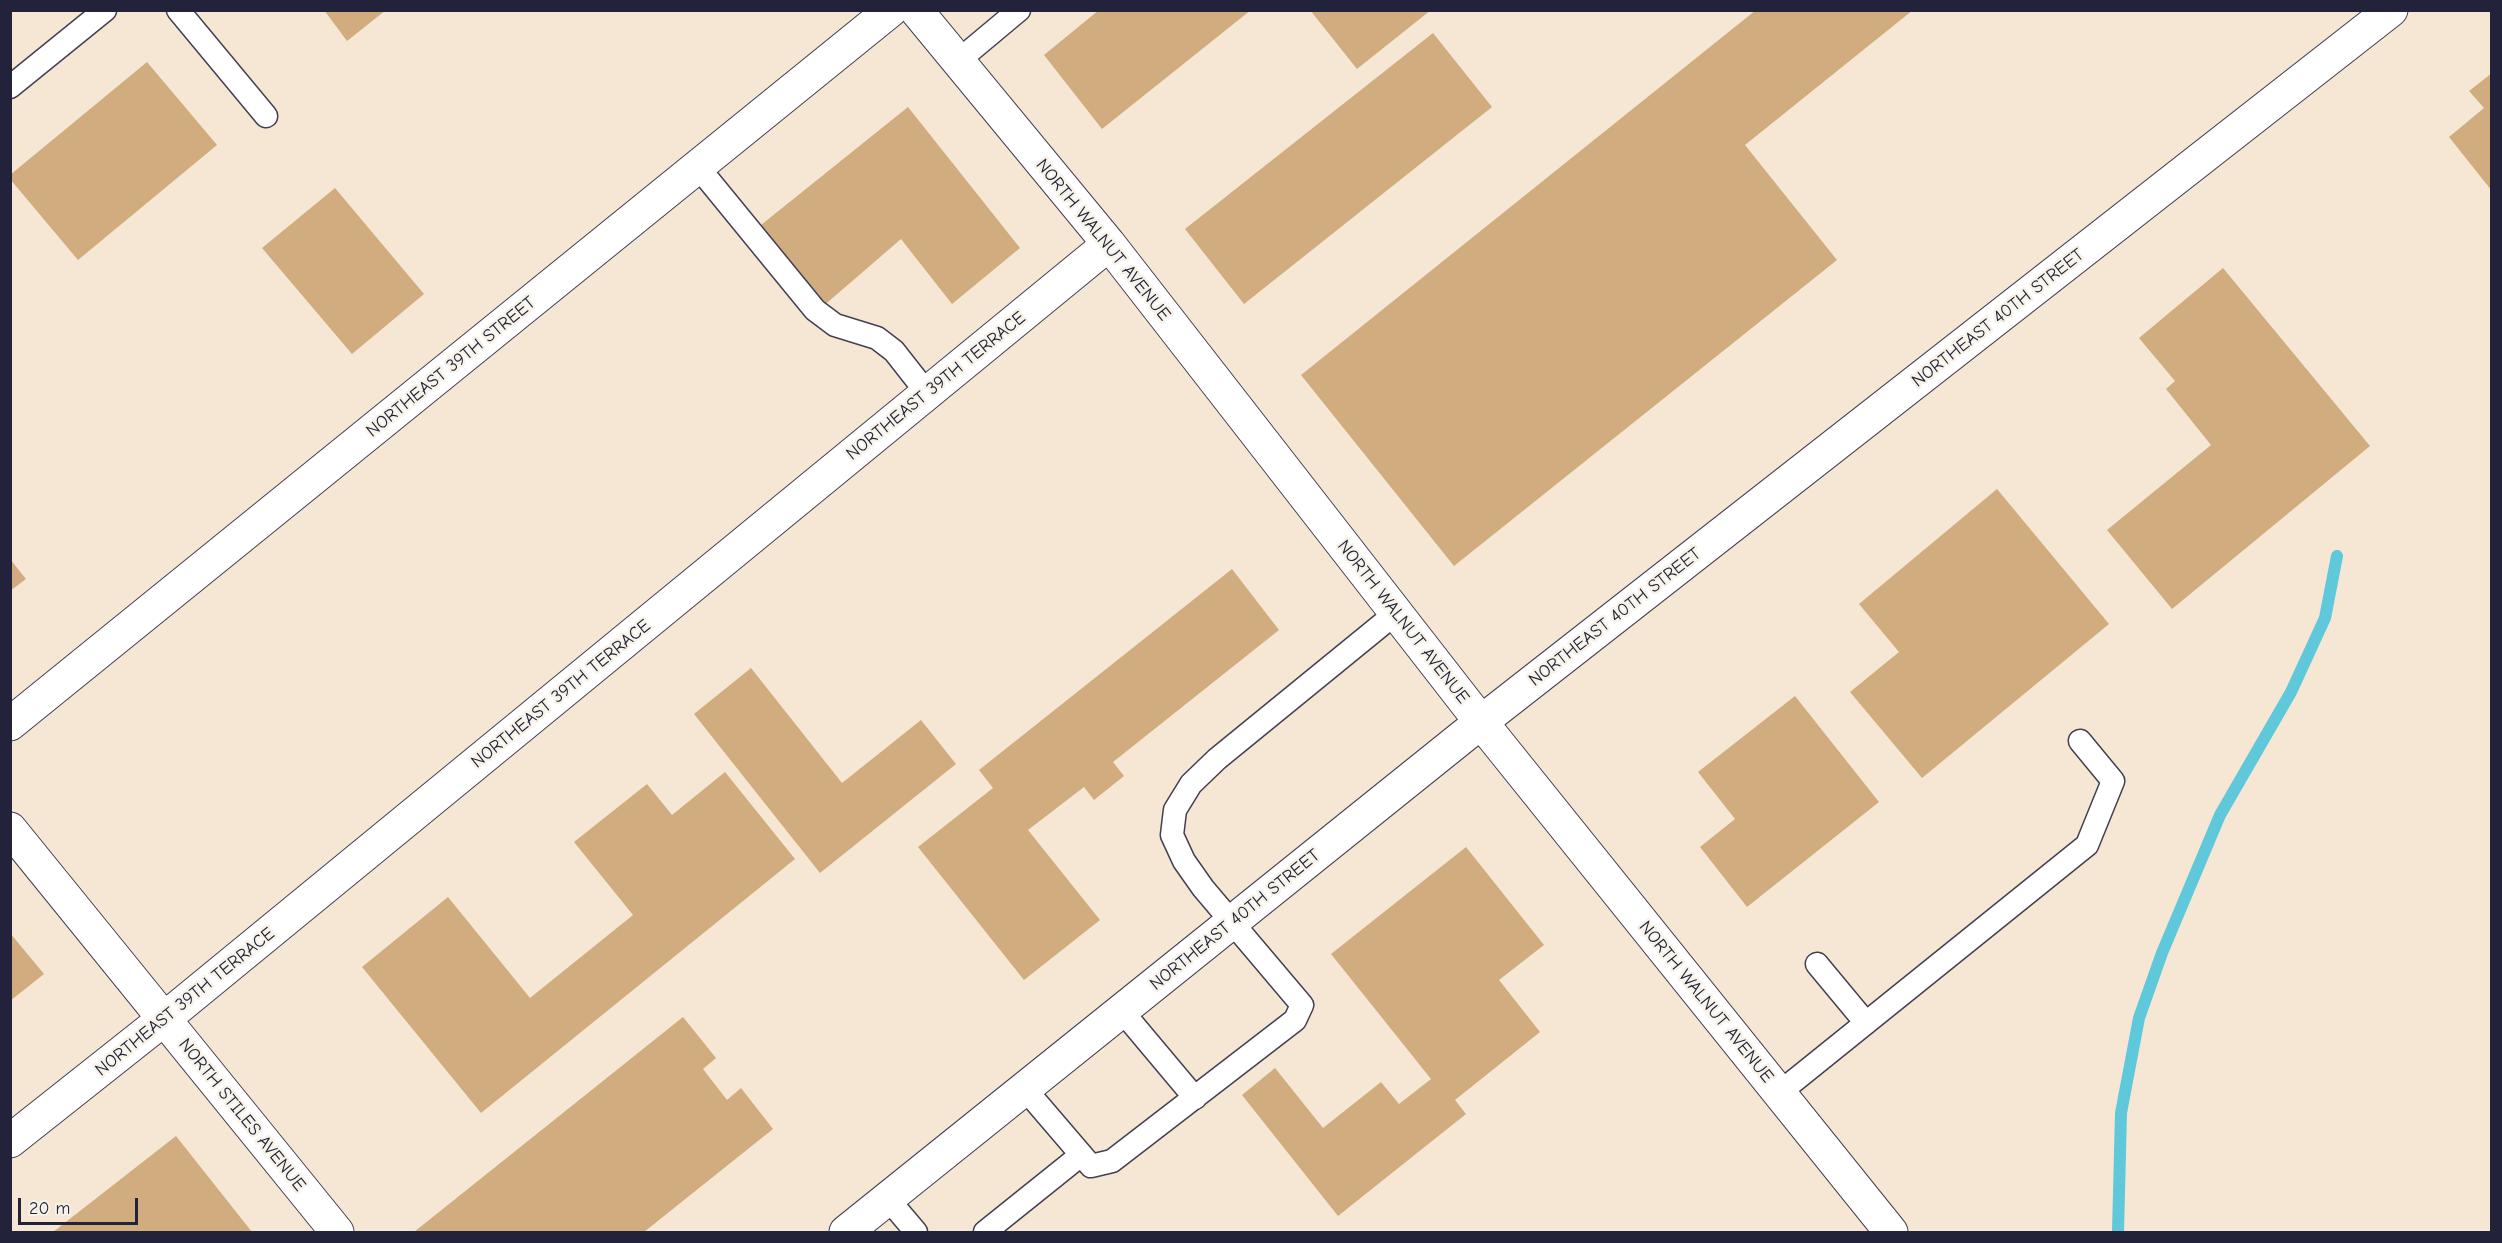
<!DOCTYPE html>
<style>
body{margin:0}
#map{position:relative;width:2502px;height:1243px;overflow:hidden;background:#f5e7d3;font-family:"Comic Neue",sans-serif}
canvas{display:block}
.frame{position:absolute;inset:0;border:12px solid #22223b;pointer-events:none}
.scale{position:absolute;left:18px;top:1198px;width:120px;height:27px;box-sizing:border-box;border:3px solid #22223b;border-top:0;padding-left:8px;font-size:18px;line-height:21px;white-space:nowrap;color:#22223b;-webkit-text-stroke:4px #f7f3e8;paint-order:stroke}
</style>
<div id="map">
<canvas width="2502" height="1243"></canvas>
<div class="frame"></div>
<div class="scale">20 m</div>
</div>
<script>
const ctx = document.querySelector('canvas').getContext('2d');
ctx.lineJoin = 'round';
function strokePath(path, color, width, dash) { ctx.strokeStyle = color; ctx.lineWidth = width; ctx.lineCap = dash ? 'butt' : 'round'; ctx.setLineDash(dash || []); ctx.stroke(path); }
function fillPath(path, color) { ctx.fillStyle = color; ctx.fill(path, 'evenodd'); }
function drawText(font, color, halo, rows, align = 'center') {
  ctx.font = font + ' "Comic Neue",sans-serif'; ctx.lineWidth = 5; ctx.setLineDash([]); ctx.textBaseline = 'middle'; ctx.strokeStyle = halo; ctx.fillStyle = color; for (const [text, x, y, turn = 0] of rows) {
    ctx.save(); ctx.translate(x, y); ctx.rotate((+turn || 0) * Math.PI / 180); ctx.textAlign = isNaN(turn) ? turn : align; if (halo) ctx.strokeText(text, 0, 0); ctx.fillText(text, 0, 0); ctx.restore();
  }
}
strokePath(new Path2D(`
 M 2118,1232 L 2121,1113 L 2139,1018 L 2162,953 L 2220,815 L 2291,692 L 2325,618 L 2337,556`), '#5fc8da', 12);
fillPath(new Path2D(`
 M 324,10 L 386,10 L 347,41 Z
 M 1099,10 L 1251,10 L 1102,129 L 1044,55 Z
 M 1310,10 L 1431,10 L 1357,69 Z
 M 1756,10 L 1913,10 L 1745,145 L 1837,260 L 1454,566 L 1301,375 Z
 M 1433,33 L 1492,107 L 1244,304 L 1185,229 Z
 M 147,62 L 217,145 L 78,260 L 10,179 L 10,175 Z
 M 2492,73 L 2492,191 L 2449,137 L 2484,108 L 2469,91 Z
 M 908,107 L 1020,248 L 952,304 L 901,239 L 821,308 L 756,229 Z
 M 335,188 L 424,294 L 352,354 L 262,248 Z
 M 2223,268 L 2370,446 L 2172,609 L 2107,530 L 2211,445 L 2166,389 L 2175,381 L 2139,338 Z
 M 1997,489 L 2109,624 L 1922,778 L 1850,692 L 1899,652 L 1859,604 Z
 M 10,559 L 26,579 L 10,591 Z
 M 1232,569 L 1279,630 L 1113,762 L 1124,776 L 1094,800 L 1084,787 L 1028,830 L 1100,920 L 1024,980 L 918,847 L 993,788 L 979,770 Z
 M 751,668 L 842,783 L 921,720 L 956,764 L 820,873 L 694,714 Z
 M 1795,696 L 1879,802 L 1747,907 L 1700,847 L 1735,819 L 1698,772 Z
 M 725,772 L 795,859 L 481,1113 L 362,967 L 448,897 L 530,998 L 633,915 L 574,842 L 647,784 L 672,815 Z
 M 1466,847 L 1544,945 L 1499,980 L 1540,1032 L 1455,1100 L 1466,1114 L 1338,1216 L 1242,1095 L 1275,1068 L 1323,1128 L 1381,1082 L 1399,1104 L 1431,1079 L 1331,954 Z
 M 10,933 L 44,974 L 10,1001 Z
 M 683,1017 L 716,1058 L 703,1069 L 727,1100 L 741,1088 L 773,1129 L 644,1232 L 414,1232 Z
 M 176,1136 L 252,1232 L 53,1232 Z`), '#d0ac7f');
const lane = new Path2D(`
 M 178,10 L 266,116
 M 958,61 L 1019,10
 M 10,87 L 105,10
 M 698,167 L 815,310 L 835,325 L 877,338 L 894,351 L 927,393
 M 1817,964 L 1866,1023
 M 1122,1011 L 1195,1098
 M 1025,1089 L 1091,1166 L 1112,1161 L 1295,1020 L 1302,1005 L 1203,888 L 1184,861 L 1172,835 L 1175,810 L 1191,784 L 1217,759 L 1396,613
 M 1779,1093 L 2087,845 L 2113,781 L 2080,741
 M 888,1199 L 916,1232
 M 985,1232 L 1081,1155`);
const street = new Path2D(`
 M 916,10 L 1109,244 L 1481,722 L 1891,1232
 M 10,724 L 891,10
 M 10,829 L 337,1232
 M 10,1141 L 164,1019 L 1109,244
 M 846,1232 L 1481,722 L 2391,10`);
strokePath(lane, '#424052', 25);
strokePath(street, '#424052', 35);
strokePath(lane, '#fff', 22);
strokePath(street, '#fff', 33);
drawText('18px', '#22223b', '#f7f3e8', [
 ["NORTH WALNUT AVENUE",1103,240,51],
 ["NORTHEAST 40TH STREET",1998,318,-38],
 ["NORTHEAST 39TH STREET",451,367,-39],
 ["NORTHEAST 39TH TERRACE",936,386,-39],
 ["NORTHEAST 40TH STREET",1615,617,-38],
 ["NORTH WALNUT AVENUE",1403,622,52],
 ["NORTHEAST 39TH TERRACE",561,694,-39],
 ["NORTHEAST 40TH STREET",1235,920,-39],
 ["NORTHEAST 39TH TERRACE",185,1002,-39],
 ["NORTH WALNUT AVENUE",1706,1002,51],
 ["NORTH STILES AVENUE",242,1115,51]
]);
</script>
